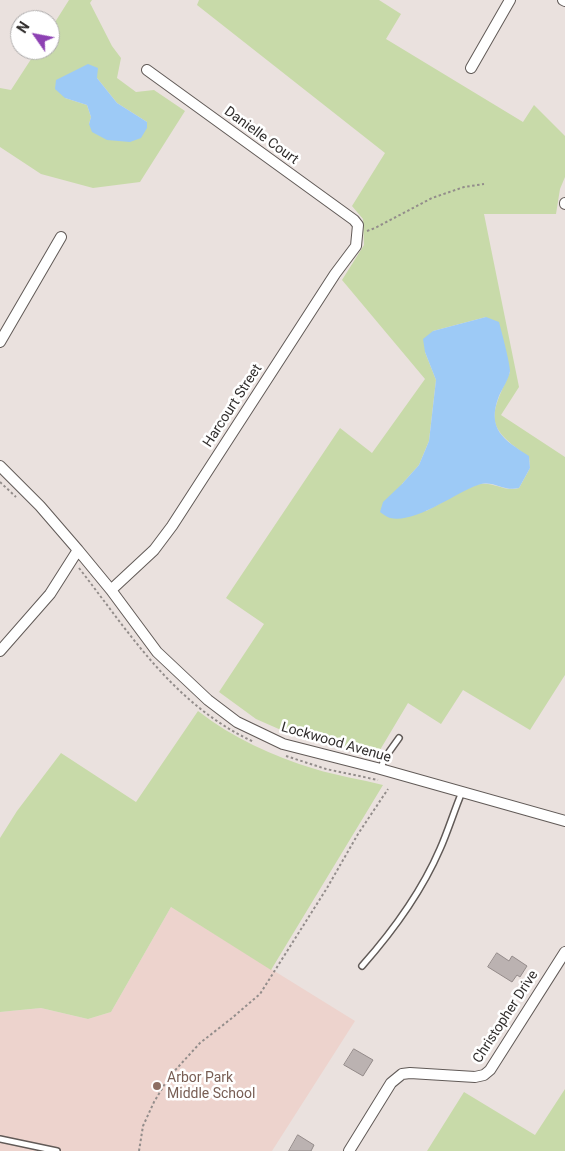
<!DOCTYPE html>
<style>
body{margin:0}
#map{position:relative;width:565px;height:1151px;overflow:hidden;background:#eae1de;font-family:Roboto,sans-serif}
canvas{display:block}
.north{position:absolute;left:10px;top:10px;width:50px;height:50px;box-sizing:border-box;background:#fff;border:1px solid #adabab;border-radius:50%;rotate:303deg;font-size:14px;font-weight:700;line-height:20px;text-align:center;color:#312e2d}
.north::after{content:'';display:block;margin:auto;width:18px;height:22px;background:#8d41b3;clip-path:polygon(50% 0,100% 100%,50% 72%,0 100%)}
</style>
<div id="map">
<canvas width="565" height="1151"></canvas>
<div class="north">N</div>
</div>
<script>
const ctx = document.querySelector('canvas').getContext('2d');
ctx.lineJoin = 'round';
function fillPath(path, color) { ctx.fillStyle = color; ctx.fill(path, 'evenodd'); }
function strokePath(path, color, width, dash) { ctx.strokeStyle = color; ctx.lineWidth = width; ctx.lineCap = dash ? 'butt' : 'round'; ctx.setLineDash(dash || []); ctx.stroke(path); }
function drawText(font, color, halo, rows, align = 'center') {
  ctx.font = font + ' Roboto,sans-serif'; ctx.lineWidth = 5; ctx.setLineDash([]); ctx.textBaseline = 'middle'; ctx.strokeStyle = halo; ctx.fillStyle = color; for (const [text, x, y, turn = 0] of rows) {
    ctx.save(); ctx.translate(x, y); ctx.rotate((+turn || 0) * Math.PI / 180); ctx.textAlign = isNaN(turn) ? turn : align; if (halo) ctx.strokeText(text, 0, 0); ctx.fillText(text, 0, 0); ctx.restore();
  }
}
fillPath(new Path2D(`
 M 171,907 L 355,1021 L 272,1151 L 0,1151 L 0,1012 L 41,1008 L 88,1019 L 111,1012 Z`), '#edd3cd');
fillPath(new Path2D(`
 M 69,0 L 92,0 L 90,3 L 112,46 L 121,58 L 117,78 L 136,92 L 154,90 L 185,111 L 140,182 L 93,188 L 41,174 L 0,147 L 0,88 L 11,90 L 37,50 L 50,50 L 50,30 ZM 97,78 L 117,103 L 147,122 L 89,124 L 91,117 L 87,105 L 65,98 Z
 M 199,0 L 379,0 L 401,14 L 386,39 L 523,122 L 534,105 L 565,136 L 565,177 L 560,189 L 556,214 L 484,214 L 519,387 L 501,415 L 565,457 L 565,675 L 530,730 L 463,690 L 441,724 L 408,703 L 377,755 L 297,737 L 256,719 L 219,692 L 264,624 L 226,598 L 340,428 L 372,453 L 425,379 L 342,280 L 364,245 L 363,219 L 352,206 L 385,153 L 197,5 ZM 486,317 L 510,372 C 489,418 484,426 529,457 L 530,468 L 519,488 C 504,492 495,482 480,484 C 469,486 438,505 426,511 L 402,484 L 419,465 L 429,441 L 436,380 L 425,352 L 433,331 Z
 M 198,711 C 233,738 272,756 315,769 C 337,776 361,779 383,785 L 271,970 L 171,907 L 111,1012 L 88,1019 L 41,1008 L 0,1012 L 0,838 L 17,811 L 61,753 L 136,802 Z
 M 565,1089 L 565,1151 L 427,1151 L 464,1092 L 535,1135 Z`), '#c8daa9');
fillPath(new Path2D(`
 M 88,64 L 98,68 L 97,78 L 117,103 L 147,122 L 147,128 L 141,138 L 130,142 L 107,140 L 92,132 L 89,124 L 91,117 L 87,105 L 65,98 L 55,89 L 56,80 Z
 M 486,317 L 499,322 C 502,333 510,363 510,371 C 509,379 502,389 499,396 C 486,429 504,440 529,456 L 530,468 L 519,488 C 503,492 493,479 478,485 C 455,493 415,524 390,518 C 387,517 383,514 380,512 L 383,502 L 402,484 L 419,465 L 429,441 L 436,380 L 425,352 L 423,339 L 433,331 Z`), '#9dcaf6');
const building = new Path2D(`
 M 497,953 L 509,961 L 512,956 L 527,966 L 520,977 L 517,975 L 512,982 L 488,967 Z
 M 354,1049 L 373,1060 L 363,1076 L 344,1065 Z
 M 298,1135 L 314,1145 L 311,1151 L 289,1151 Z`);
fillPath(building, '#bbb2b1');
strokePath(building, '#938a89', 1);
const service = new Path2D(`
 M 381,769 L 384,759 L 399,738
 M 362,966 C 393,931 421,893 440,849 C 448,831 454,811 462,792
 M 0,1139 L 57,1151`);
const minor = new Path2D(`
 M 563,0 L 565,1
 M 471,68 L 510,0
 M 565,203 L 565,204
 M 0,342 L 61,237
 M 0,466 L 40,506 L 78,550 L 111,590 L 157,652 L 208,700 L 237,722 L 283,744 L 377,768 L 565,821
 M 111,590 L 154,550 L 172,526 L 335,274 L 356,246 L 358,225 L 354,220 L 147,70
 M 0,651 L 50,594 L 78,550
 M 349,1151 L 391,1083 L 402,1074 L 410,1073 L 475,1077 L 484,1075 L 490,1070 L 565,952`);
strokePath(service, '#615a57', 8);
strokePath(minor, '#615a57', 12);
strokePath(new Path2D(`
 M 367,231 L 375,228 L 432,198 L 464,187 L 484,184
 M 0,482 L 16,497
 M 79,568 C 131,635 174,705 254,742
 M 286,756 L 326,769 L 378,780
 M 139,1151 L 143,1126 L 154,1102 L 169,1077 L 200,1043 L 232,1018 L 260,994 L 327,888 L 358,834 L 388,789`), '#938d8b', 2, [2.5, 2.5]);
strokePath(service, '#fff', 5);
strokePath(minor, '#fff', 10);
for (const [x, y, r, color] of [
 [157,1086,5,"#8d6e63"]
]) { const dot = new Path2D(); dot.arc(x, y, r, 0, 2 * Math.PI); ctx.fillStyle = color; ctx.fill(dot); strokePath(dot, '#fff', 2); }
drawText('14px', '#312e2d', '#fff', [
 ["Danielle Court",261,136,36],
 ["Harcourt Street",233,406,-57],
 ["Lockwood Avenue",336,743,16],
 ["Christopher Drive",506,1017,-57]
]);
drawText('14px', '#785e54', '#fff', [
 ["Arbor Park",167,1078],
 ["Middle School",167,1094]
], 'left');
</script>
